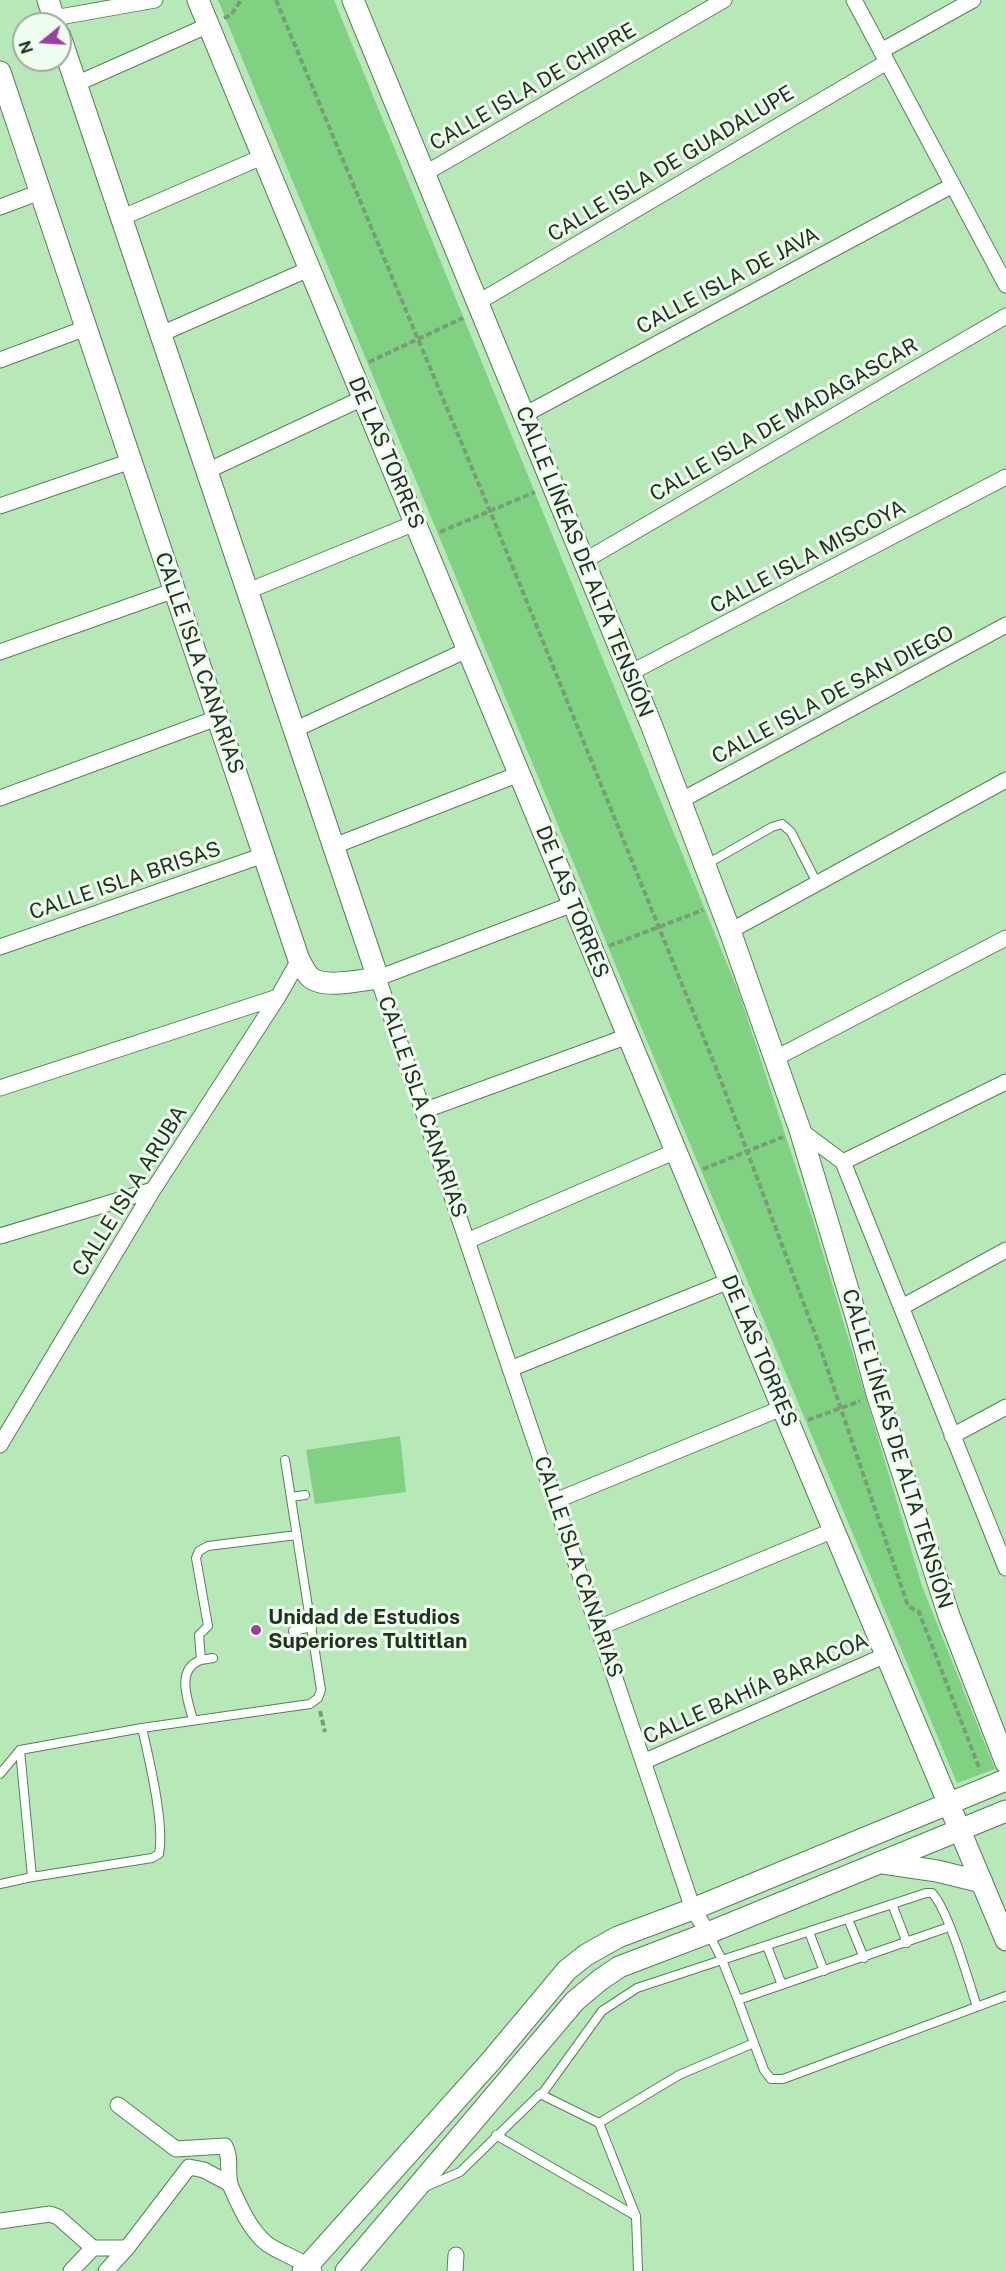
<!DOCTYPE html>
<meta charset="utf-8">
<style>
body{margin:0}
#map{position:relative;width:1006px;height:2271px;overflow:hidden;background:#b7e8b7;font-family:"Public Sans",sans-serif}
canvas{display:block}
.north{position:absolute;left:12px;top:12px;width:60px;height:60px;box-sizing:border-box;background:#f0feef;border:2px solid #9dad9c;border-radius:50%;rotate:252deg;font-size:16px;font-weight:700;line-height:24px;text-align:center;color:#203320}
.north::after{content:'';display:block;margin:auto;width:21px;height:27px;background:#9d3da5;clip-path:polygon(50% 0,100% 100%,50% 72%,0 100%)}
</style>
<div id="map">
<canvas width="1006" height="2271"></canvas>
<div class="north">N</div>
</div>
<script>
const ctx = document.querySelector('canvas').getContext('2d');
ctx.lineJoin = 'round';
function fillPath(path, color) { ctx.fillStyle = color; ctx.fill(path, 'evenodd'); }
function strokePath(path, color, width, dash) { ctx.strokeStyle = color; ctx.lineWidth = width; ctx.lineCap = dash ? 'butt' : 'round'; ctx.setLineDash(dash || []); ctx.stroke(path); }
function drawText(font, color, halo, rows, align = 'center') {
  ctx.font = font + ' "Public Sans",sans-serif'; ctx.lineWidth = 6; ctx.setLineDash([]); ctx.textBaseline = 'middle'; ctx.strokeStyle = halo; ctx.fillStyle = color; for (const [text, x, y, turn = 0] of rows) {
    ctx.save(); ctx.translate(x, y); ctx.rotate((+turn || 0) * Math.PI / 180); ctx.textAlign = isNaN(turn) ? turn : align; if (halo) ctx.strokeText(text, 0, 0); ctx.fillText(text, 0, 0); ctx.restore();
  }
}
fillPath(new Path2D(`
 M 218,0 L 334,0 L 739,993 L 813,1220 L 922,1586 L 995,1769 L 957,1783 L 637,1017 Z
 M 400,1436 L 406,1492 L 315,1504 L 306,1450 Z`), '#80d182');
const lane = new Path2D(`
 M 707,864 L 772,827 L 782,824 L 791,832 L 817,883
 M 291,1497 L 305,1495
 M 293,1631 L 312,1627
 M 201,1660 L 213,1658
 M 193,1720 C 188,1701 175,1669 201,1660 L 199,1635 L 208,1626 L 196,1558 L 199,1551 L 208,1546 L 297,1535
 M 142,1728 L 310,1704 L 318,1698 L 321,1690 L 285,1460
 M 0,1774 L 20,1750
 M 0,1884 L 32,1877 L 152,1858 L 159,1854 C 165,1825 149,1759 142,1728 L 20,1750 L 32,1877
 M 892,1904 L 907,1943
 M 848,1919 L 864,1958
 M 949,1927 L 738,2000 L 764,2070 L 771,2079 L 783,2079 L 1006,1996
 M 809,1932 L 824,1971
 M 767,1946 L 782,1985
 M 738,2000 L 722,1960 L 926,1893 L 932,1893 C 948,1909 969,1982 977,2007
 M 542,2094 L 602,2011 L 637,1988 L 722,1960 L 709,1934
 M 599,2123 L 636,2216 L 638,2271
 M 496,2135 L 636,2216
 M 425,2187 L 460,2172 L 540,2094 L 599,2123 L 679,2075 L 754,2043`);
const street = new Path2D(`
 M 854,0 L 1006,285
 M 54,18 L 155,0
 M 881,51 L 973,0
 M 76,84 L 209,25
 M 424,174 L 724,0
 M 0,207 L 40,192
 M 121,218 L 262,157
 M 477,303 L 887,62
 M 161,334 L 309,269
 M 0,360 L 86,328
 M 524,415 L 953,185
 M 207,471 L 363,398
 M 0,506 L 131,461
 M 584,561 L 1006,316
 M 248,591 L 415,523
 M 0,652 L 175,590
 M 630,673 L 1006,477
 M 294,730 L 467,650
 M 0,798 L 217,718
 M 680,801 L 1006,625
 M 334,846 L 519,774
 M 573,904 L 378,978 L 693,1909 L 708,1933
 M 730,931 L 1006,780
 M 0,947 L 264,855
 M 776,1058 L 1006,938
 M 0,1088 L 278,997
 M 423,1111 L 628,1036
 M 800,1130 L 843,1162 L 1006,1568
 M 843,1162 L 1006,1082
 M 0,1236 L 153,1190
 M 467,1241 L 676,1151
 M 902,1307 L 1006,1250
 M 510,1369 L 729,1281
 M 952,1436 L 1006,1407
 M 0,1445 L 153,1190 L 278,997 L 299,960
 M 555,1501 L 782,1408
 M 598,1628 L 834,1530
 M 643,1762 L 886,1655
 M 118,2105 L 176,2149 L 225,2146 C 232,2159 226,2174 231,2187 C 239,2205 250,2230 266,2243 C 280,2254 300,2258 314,2271
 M 0,2221 L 50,2214 L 58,2217 L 93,2248 L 127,2248
 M 71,2271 L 93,2248
 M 106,2271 L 127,2248 L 189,2167 L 204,2170 L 230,2184
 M 455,2271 L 456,2255`);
const secondary = new Path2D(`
 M 48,0 L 56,24
 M 198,0 L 790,1426 L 1006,1940
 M 353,0 L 651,724 L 730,931 L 800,1130 L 858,1323 L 877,1394 L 949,1616 L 1006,1763
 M 0,72 L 299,960 C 302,965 305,972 309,976 C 322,990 361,980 378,978 L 60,36
 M 883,1863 L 937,1871 L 982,1882
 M 303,2271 L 490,2062 L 567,1970 L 586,1955 L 618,1937 L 693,1909 L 1006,1780
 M 346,2271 L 575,2001 L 600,1980 L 619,1967 L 708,1933 L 1006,1811`);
strokePath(lane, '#558256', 10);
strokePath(street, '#558256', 17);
strokePath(secondary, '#558256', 23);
strokePath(new Path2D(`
 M 276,0 L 490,511 L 720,1078 L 821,1350 L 908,1606 L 919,1612 L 980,1770
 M 224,18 L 231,15 L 241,0
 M 369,362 L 463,318
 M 440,532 L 535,492
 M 609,946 L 703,910
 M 703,1169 L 783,1137
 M 808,1420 L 860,1401
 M 320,1711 L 325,1732`), '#799d79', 4, [6, 3]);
strokePath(lane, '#fff', 8);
strokePath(street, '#fff', 15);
strokePath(secondary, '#fff', 21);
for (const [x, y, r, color] of [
 [256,1630,6,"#9d3da5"]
]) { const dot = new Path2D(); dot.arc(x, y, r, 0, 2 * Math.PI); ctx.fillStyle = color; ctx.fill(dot); strokePath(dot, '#f0feef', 2); }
drawText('21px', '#203320', '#f0feef', [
 ["CALLE ISLA DE CHIPRE",533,87,-30],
 ["CALLE ISLA DE GUADALUPE",671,164,-31],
 ["CALLE ISLA DE JAVA",728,281,-28],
 ["CALLE ISLA DE MADAGASCAR",784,420,-30],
 ["DE LAS TORRES",386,453,67],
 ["CALLE ISLA MISCOYA",808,557,-28],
 ["CALLE LÍNEAS DE ALTA TENSIÓN",584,562,68],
 ["CALLE ISLA CANARIAS",199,663,71],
 ["CALLE ISLA DE SAN DIEGO",833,695,-28],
 ["CALLE ISLA BRISAS",125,881,-19],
 ["DE LAS TORRES",572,902,68],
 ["CALLE ISLA CANARIAS",422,1107,71],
 ["CALLE ISLA ARUBA",130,1191,-58],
 ["DE LAS TORRES",759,1351,67],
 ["CALLE LÍNEAS DE ALTA TENSIÓN",897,1449,73],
 ["CALLE ISLA CANARIAS",578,1567,71],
 ["CALLE BAHÍA BARACOA",756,1689,-24]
]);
drawText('bold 21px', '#203320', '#f0feef', [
 ["Unidad de Estudios",268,1618],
 ["Superiores Tultitlan",268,1642]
], 'left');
</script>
